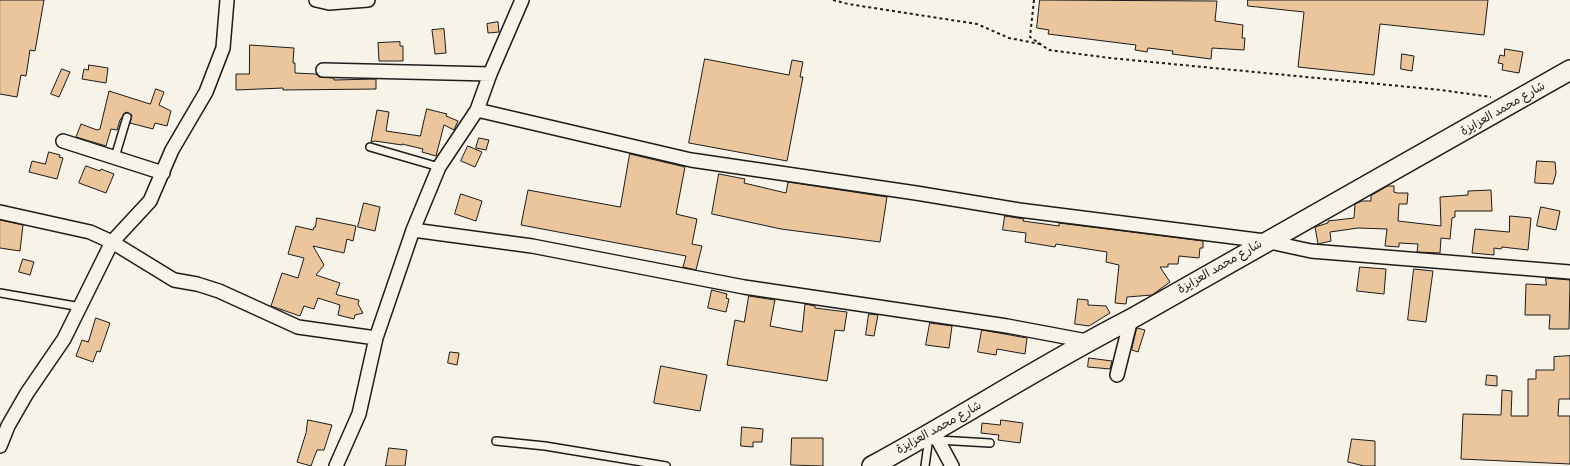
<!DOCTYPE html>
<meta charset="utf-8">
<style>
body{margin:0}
canvas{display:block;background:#f7f3e8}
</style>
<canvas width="1570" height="466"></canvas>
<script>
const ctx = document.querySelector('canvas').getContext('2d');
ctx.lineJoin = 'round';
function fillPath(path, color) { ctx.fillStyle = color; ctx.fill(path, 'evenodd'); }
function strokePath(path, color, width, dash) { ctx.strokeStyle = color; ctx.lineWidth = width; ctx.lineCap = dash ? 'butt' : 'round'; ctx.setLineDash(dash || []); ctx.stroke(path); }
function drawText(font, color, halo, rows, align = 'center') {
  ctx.font = font + ' Pangolin,"Playpen Sans Arabic",sans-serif'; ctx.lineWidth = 3; ctx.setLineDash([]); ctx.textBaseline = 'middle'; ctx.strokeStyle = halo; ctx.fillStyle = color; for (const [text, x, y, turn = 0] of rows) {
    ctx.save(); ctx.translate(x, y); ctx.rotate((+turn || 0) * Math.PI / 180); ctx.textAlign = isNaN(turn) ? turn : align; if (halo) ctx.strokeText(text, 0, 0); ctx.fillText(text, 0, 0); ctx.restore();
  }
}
const building = new Path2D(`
 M 0,0 L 44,0 L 35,51 L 30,50 L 26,76 L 21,75 L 17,97 L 0,94 Z
 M 1040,0 L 1217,1 L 1215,21 L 1243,25 L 1242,38 L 1245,38 L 1244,50 L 1212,48 L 1211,59 L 1172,54 L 1173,51 L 1148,48 L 1147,52 L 1135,50 L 1136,45 L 1048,34 L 1049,30 L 1037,28 Z
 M 1248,0 L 1488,0 L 1484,35 L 1380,24 L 1374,75 L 1298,67 L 1304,12 L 1248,6 Z
 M 498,22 L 499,32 L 488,33 L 487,24 Z
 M 444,29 L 446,53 L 435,54 L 432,30 Z
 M 400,42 L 400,46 L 403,46 L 403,61 L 379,61 L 378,43 Z
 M 250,45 L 294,48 L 293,63 L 295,63 L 295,73 L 316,74 L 319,77 L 334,78 L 334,80 L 376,79 L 376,89 L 283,90 L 283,88 L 236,90 L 236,74 L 249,74 Z
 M 1505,49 L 1523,52 L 1519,73 L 1502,70 L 1503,64 L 1498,63 L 1500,55 L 1504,56 Z
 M 1402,54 L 1414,56 L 1412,71 L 1401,69 Z
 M 705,59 L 789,75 L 792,60 L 803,62 L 800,77 L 803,77 L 787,161 L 689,143 Z
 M 89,65 L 108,68 L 106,83 L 82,79 L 84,69 L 88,70 Z
 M 62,69 L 70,72 L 59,97 L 51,94 Z
 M 156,89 L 164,92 L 159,105 L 171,111 L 167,126 L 155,123 L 153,129 L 130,123 L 132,115 L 126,112 L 120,120 L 117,130 L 111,129 L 106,146 L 76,137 L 81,124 L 97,130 L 100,129 L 109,91 L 150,104 Z
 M 427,109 L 447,114 L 446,116 L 458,121 L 454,130 L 444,125 L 436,156 L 422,152 L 423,149 L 402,144 L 402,145 L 375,141 L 371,142 L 377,110 L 389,112 L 386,131 L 420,136 Z
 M 479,138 L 489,140 L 486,150 L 476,148 Z
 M 468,146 L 482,152 L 475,167 L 461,161 Z
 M 49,152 L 60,155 L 59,157 L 63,158 L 57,179 L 29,172 L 32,161 L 45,164 Z
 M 630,154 L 685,167 L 676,214 L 697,219 L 692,244 L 702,246 L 696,270 L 683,267 L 686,256 L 521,225 L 528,190 L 620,207 Z
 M 1537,161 L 1555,162 L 1556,173 L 1553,184 L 1535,183 Z
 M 86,166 L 100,171 L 101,169 L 114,174 L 106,193 L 79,183 Z
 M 719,174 L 745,179 L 744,183 L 786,193 L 788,182 L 887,197 L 880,242 L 781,229 L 712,214 Z
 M 1388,186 L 1394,186 L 1394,192 L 1397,193 L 1408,193 L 1407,204 L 1399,204 L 1398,221 L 1441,226 L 1440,197 L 1468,195 L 1468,191 L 1491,190 L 1492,211 L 1455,211 L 1455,217 L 1452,218 L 1450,239 L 1441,238 L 1440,253 L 1417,252 L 1418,244 L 1399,243 L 1399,247 L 1385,246 L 1387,229 L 1358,228 L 1330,232 L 1331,241 L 1318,244 L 1315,227 L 1328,223 L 1328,221 L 1354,218 L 1355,204 L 1362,201 L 1371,201 L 1371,196 Z
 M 461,194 L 482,201 L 476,221 L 455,214 Z
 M 364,203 L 380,207 L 375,231 L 358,227 Z
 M 1541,207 L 1560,211 L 1556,230 L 1537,226 Z
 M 1005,216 L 1024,219 L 1023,221 L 1059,226 L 1059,223 L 1203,241 L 1203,248 L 1200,248 L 1199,258 L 1179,256 L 1178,264 L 1168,264 L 1168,267 L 1160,267 L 1170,282 L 1152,295 L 1127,297 L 1126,304 L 1115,303 L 1119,265 L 1106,262 L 1107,252 L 1056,244 L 1055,247 L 1025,242 L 1026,233 L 1003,230 Z
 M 1510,216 L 1531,218 L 1528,250 L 1502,247 L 1501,249 L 1494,248 L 1494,255 L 1472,253 L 1475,229 L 1509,232 Z
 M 317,218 L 356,226 L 353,241 L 347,239 L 344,253 L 313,246 L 324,265 L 316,275 L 340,283 L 336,294 L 338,295 L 359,300 L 358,304 L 363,313 L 355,315 L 354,319 L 338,315 L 340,305 L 318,298 L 314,309 L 304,306 L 300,316 L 271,306 L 282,273 L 298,278 L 304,258 L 288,254 L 296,226 L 313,230 L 314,227 L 315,227 Z
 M 0,220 L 23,225 L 20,251 L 0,248 Z
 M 23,259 L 34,262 L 30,275 L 19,272 Z
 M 1360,267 L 1386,269 L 1384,294 L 1357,291 Z
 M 1414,269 L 1433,271 L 1426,322 L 1408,320 Z
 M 1546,278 L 1570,280 L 1569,329 L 1549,329 L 1550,315 L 1525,315 L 1526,284 L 1546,285 Z
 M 712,290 L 727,294 L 726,298 L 729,299 L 726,312 L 708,308 Z
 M 749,296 L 775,300 L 770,326 L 802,332 L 805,304 L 815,306 L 815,308 L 847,312 L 844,331 L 835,330 L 827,381 L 727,365 L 735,320 L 744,322 Z
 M 1078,299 L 1088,300 L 1088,305 L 1106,306 L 1110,313 L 1089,326 L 1075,324 Z
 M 869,314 L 878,315 L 874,336 L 866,335 Z
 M 96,318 L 110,323 L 100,352 L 97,351 L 93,362 L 76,356 L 82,340 L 88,342 Z
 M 930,323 L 952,326 L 949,348 L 926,345 Z
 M 1137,328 L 1145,330 L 1138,352 L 1132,350 Z
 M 982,330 L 1027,338 L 1025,354 L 997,349 L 996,355 L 978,352 Z
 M 450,352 L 459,353 L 457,365 L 448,363 Z
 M 1570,356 L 1570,399 L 1559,399 L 1558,416 L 1570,416 L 1570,464 L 1461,459 L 1463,414 L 1501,415 L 1502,390 L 1512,391 L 1511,416 L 1528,416 L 1528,379 L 1536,379 L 1536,370 L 1554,370 L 1554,357 Z
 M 1089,358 L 1112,361 L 1110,369 L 1088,367 Z
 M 661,366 L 707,375 L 700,411 L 654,403 Z
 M 1487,375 L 1497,376 L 1497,386 L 1486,385 Z
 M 308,420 L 332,425 L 324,450 L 317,450 L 311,466 L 297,462 L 306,433 Z
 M 1001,420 L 1023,423 L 1020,443 L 998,440 L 999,435 L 981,433 L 982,423 L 1000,425 Z
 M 742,427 L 763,429 L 762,442 L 753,442 L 753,447 L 741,446 Z
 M 792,438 L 823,438 L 823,466 L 791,465 Z
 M 1352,439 L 1375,441 L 1375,466 L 1364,466 L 1348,462 Z
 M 389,448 L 407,450 L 405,466 L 386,466 Z`);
fillPath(building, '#ebc59b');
strokePath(building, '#1c1c1c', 1);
const lane = new Path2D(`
 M 370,147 L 439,167
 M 115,157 L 127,117
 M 0,293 L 81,307
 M 938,440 L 990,443
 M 496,441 L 545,446 L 666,466
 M 925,466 L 929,437`);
const street = new Path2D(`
 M 316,0 L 329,3 L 368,0
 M 323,70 L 490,74
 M 477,110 L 691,160 L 916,193 L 1019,210 L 1265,241 L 1311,251 L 1570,272
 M 63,141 L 163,173
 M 0,212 L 90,232 L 112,242 L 174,280 L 197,284 L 219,291 L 298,327 L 376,338
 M 413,230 L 532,246 L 744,287 L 1007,326 L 1087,341
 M 1117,375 L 1131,319
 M 929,435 L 938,440 L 952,466
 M 0,446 L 8,426 L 27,393 L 64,339 L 112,242 L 150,201 L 172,150 L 206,92 L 223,48 L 227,0
 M 336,466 L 359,414 L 376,338 L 413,230 L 439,167 L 477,110 L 490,74 L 522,0`);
const secondary = new Path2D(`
 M 872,466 C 959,419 1043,364 1131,319 L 1570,70`);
strokePath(lane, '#1c1c1c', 10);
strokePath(street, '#1c1c1c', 16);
strokePath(secondary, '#1c1c1c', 22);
strokePath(new Path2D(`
 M 833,0 L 848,4 L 977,24 L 1009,38 L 1040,44
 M 1034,0 L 1030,37 L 1049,50 L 1110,58 L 1441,90 L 1491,97`), '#1c1c1c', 2, [3, 3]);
strokePath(lane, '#f7f3e8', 7);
strokePath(street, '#f7f3e8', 13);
strokePath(secondary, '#f7f3e8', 19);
drawText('12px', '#1c1c1c', '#f7f3e8', [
 ["شارع محمد العزايزة",1503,109,-30],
 ["شارع محمد العزايزة",1220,267,-30],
 ["شارع محمد العزايزة",939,428,-29]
]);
</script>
